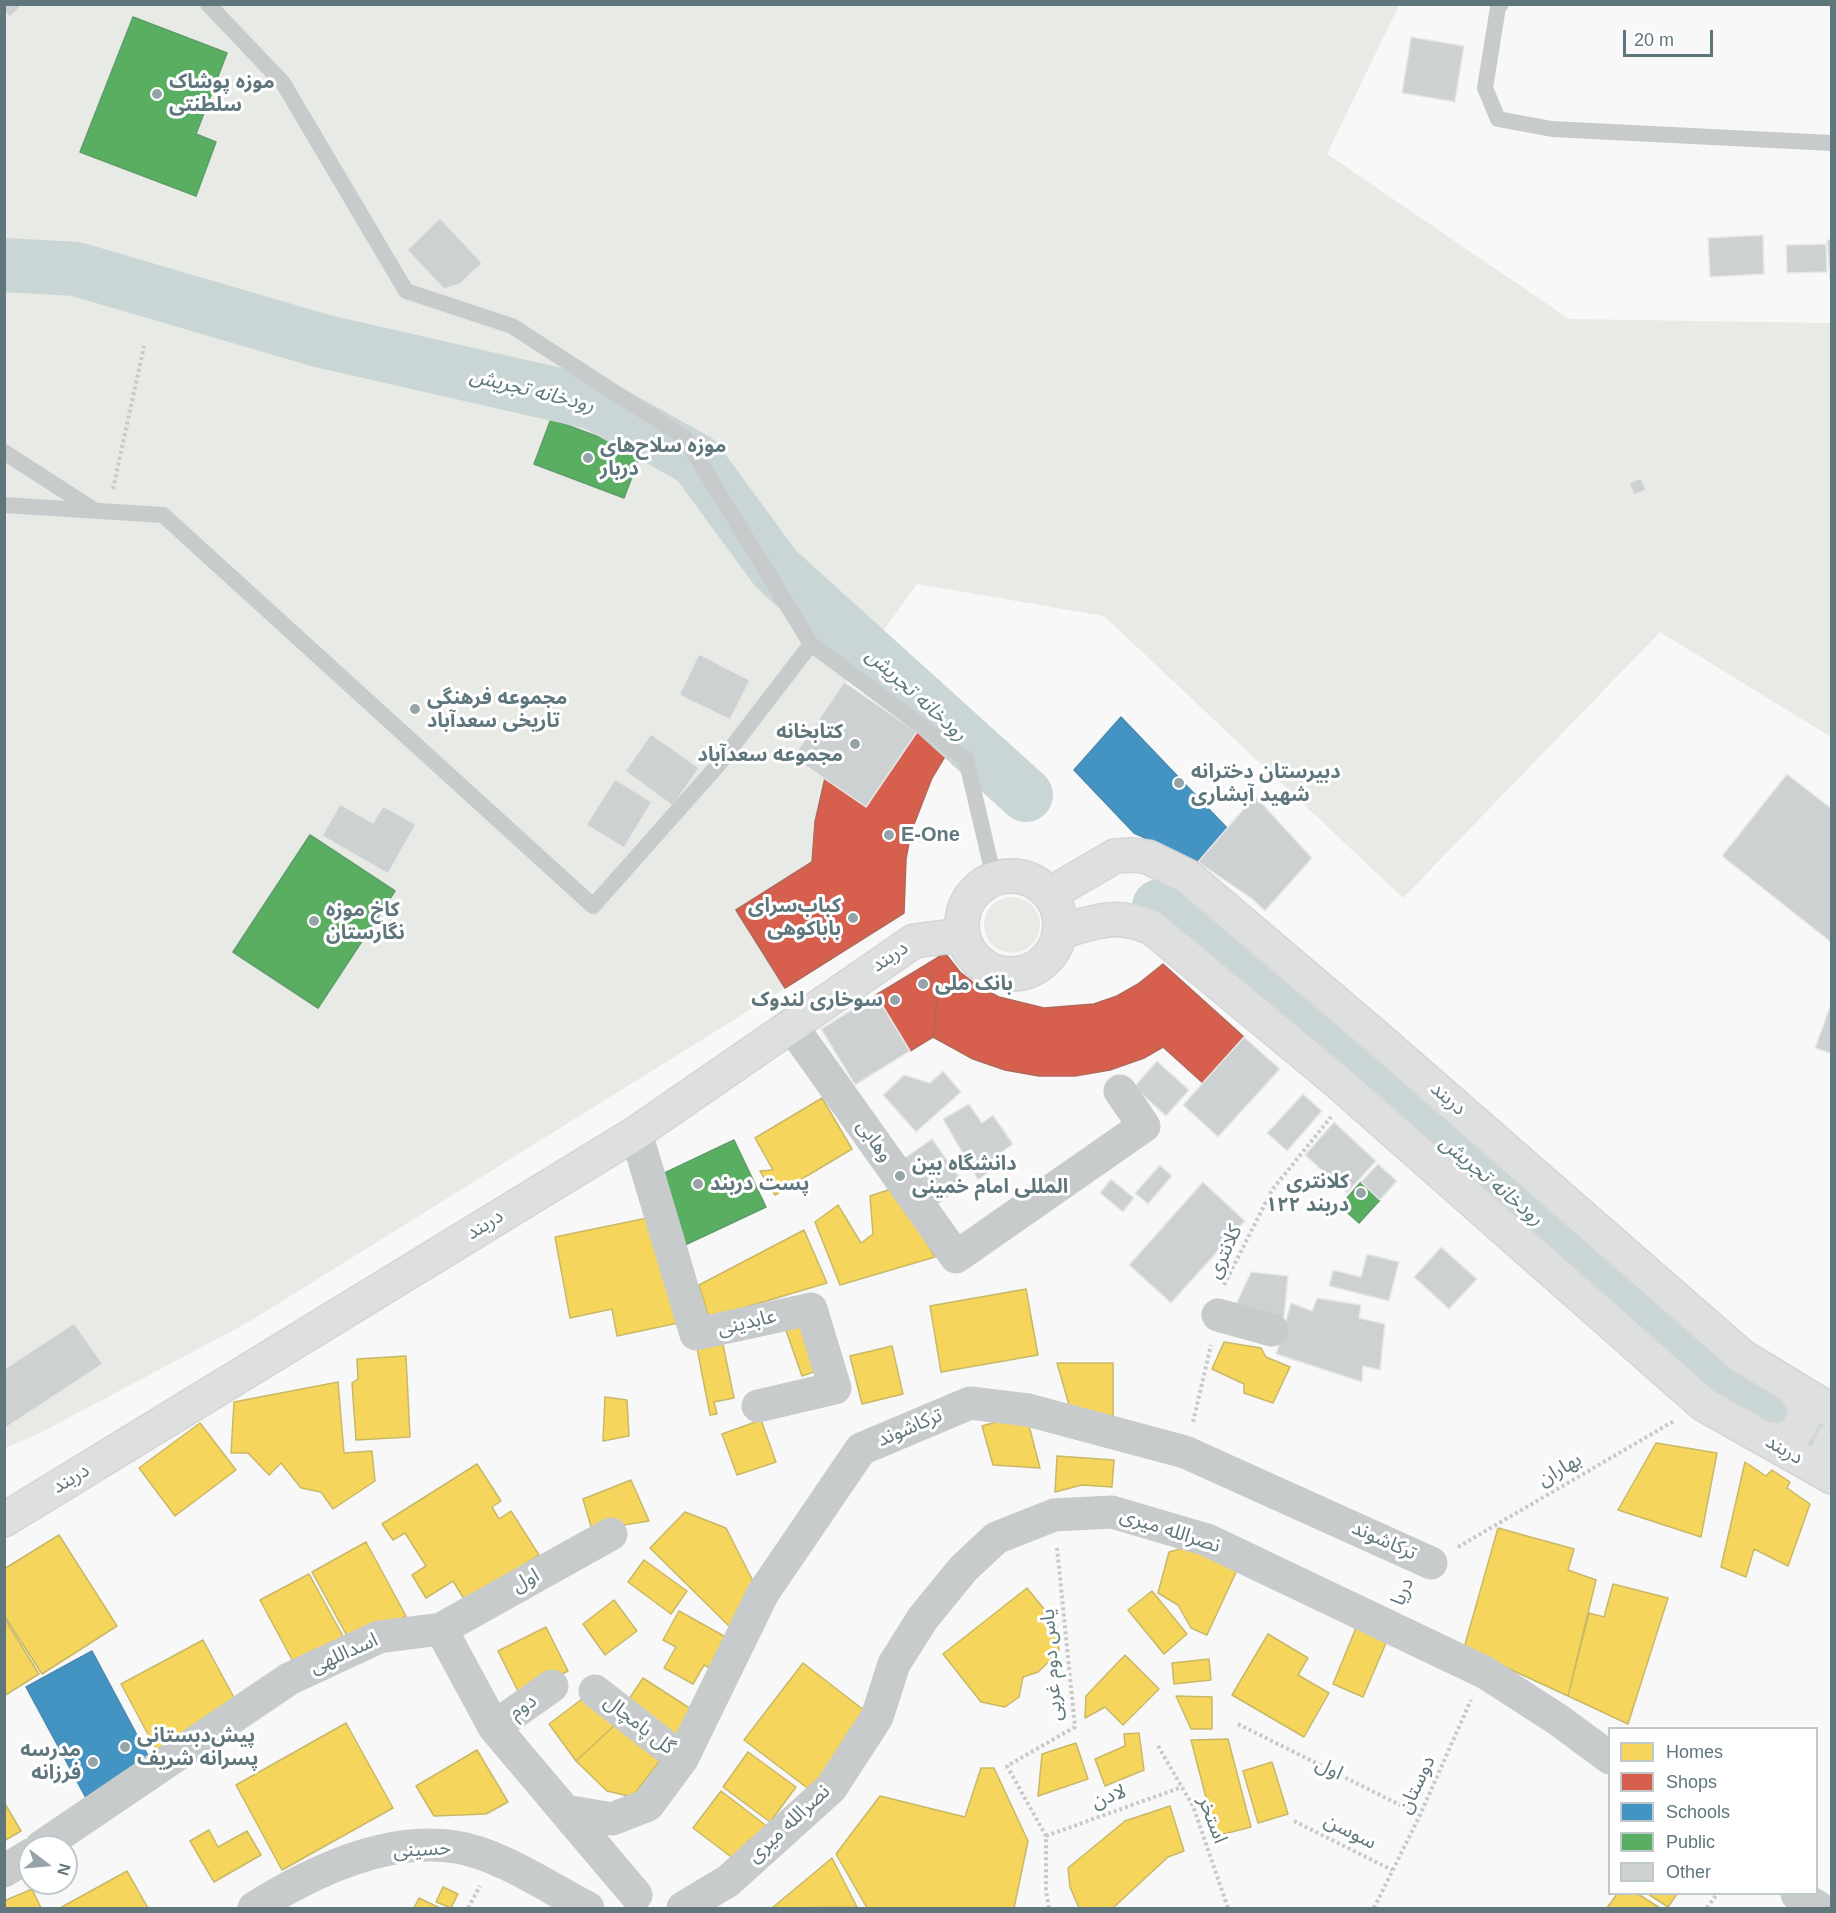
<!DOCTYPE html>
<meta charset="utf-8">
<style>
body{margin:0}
#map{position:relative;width:1836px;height:1913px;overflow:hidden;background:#f8f8f8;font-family:Arial,sans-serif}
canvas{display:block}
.frame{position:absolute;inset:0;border:6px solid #5f767d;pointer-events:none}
.legend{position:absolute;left:1608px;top:1727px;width:210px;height:168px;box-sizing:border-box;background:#fff;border:2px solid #bfc8cb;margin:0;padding:8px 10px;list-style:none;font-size:18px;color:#5f767d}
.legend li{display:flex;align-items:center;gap:12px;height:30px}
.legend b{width:30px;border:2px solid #bfc8cb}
.north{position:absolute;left:18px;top:1835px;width:60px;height:60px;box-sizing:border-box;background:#fff;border:2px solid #bfc8cb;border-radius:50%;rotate:106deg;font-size:16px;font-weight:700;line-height:24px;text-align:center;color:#5f767d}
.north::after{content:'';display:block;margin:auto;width:21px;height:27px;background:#95a4a8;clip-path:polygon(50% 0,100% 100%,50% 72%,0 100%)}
.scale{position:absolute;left:1623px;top:30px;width:90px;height:27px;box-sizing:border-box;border:3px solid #5f767d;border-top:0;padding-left:8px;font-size:18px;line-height:21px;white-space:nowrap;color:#5f767d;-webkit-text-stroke:4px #fff;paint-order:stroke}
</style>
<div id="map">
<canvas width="1836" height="1913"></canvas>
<div class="frame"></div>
<ul class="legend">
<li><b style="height:16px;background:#f6d55c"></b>Homes</li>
<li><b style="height:16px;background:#d6604d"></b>Shops</li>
<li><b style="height:16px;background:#4393c3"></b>Schools</li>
<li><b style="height:16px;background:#5aae61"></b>Public</li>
<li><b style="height:16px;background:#ced1d2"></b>Other</li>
</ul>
<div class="north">N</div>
<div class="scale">20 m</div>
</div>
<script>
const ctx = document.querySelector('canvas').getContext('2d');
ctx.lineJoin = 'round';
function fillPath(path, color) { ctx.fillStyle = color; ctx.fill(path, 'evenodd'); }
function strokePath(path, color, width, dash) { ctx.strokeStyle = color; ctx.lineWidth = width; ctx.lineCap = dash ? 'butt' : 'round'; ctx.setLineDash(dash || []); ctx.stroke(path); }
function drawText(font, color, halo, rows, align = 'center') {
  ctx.font = font + ' Arial,"Noto Sans Arabic",sans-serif'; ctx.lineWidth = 6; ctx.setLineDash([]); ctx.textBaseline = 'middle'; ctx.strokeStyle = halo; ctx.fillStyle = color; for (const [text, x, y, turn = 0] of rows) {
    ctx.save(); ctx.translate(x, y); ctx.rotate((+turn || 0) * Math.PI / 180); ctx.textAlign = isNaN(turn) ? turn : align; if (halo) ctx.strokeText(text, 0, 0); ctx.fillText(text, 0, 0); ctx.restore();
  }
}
fillPath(new Path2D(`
 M 5,5 L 1399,5 L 1327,154 L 1569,319 L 1831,323 L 1831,737 L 1660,632 L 1403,898 L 1104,616 L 917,584 L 793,756 L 825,778 L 815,822 L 812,862 L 736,910 L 785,988 L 247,1323 L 36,1435 L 5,1448 Z
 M984 925a28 28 0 1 1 56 0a28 28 0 1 1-56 0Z`), '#e8eae5');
const homes = new Path2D(`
 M 822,1098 L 852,1149 L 775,1195 L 760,1171 L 773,1170 L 755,1138 Z
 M 894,1188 L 935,1257 L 840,1285 L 815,1222 L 838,1205 L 861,1243 L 873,1234 L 870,1196 Z
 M 657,1216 L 678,1323 L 617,1336 L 612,1309 L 570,1318 L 555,1237 Z
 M 804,1230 L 827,1283 L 709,1318 L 699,1285 Z
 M 1026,1289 L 1038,1355 L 941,1372 L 930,1306 Z
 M 783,1322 L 810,1327 L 825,1368 L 802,1376 Z
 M 721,1335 L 734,1398 L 714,1402 L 717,1414 L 710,1415 L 697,1348 Z
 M 1224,1342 L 1261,1348 L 1266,1357 L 1290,1367 L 1273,1403 L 1244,1393 L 1244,1384 L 1212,1369 Z
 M 892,1346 L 903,1394 L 862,1404 L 850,1356 Z
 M 406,1356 L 410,1437 L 356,1440 L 352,1383 L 358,1379 L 357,1359 Z
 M 1057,1363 L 1113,1363 L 1113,1428 L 1071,1412 Z
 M 338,1382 L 344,1453 L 372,1451 L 375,1481 L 333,1509 L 321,1492 L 301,1488 L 281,1463 L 269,1475 L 248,1453 L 231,1453 L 234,1402 Z
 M 605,1397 L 627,1400 L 629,1436 L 603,1441 Z
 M 1026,1414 L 1040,1468 L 993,1465 L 982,1426 Z
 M 761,1420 L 776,1462 L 737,1475 L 722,1434 Z
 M 200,1423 L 236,1470 L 175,1516 L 139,1468 Z
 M 1656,1443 L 1717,1453 L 1701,1537 L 1618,1510 Z
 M 1057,1456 L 1114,1460 L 1112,1487 L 1082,1485 L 1055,1492 Z
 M 1745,1462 L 1766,1476 L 1772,1470 L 1790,1482 L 1787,1488 L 1810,1504 L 1788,1566 L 1754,1549 L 1746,1577 L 1721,1567 Z
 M 477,1464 L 501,1501 L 492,1507 L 499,1519 L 511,1511 L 539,1555 L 466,1602 L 453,1581 L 426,1598 L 412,1575 L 426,1566 L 405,1533 L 393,1540 L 382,1524 Z
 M 631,1480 L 649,1521 L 592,1530 L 583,1499 Z
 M 685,1512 L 726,1528 L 754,1583 L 731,1628 L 650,1548 Z
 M 1498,1528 L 1574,1549 L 1568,1570 L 1596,1580 L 1568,1696 L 1464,1648 Z
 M 59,1535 L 117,1626 L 42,1674 L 4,1615 L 4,1569 Z
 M 366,1542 L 406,1616 L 352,1645 L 312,1572 Z
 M 1191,1546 L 1238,1568 L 1207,1635 L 1191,1628 L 1178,1605 L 1158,1593 L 1169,1552 Z
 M 644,1560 L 687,1591 L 671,1614 L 628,1582 Z
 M 309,1574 L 345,1640 L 296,1667 L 260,1600 Z
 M 1613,1584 L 1668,1598 L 1628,1724 L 1568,1696 L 1589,1613 L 1604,1617 Z
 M 1027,1588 L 1057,1625 L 1059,1652 L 1038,1672 L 1023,1677 L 1019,1697 L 1005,1707 L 981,1702 L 943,1654 Z
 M 1152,1591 L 1187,1634 L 1164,1654 L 1128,1610 Z
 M 614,1600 L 637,1631 L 605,1655 L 583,1624 Z
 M 679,1611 L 731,1640 L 714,1670 L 704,1665 L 693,1684 L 664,1668 L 676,1647 L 663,1640 Z
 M 4,1618 L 39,1674 L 4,1696 Z
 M 1358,1623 L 1389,1636 L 1363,1697 L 1333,1684 Z
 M 546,1627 L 568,1671 L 520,1695 L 498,1651 Z
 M 1268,1634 L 1308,1658 L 1298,1675 L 1329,1693 L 1304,1737 L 1232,1695 Z
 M 203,1640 L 239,1707 L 157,1751 L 121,1684 Z
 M 1125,1655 L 1159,1689 L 1123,1725 L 1105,1707 L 1085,1718 L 1086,1696 Z
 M 1209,1659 L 1211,1680 L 1174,1684 L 1172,1663 Z
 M 803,1663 L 869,1714 L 810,1790 L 744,1740 Z
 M 643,1678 L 694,1711 L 678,1736 L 627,1702 Z
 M 1176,1696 L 1212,1697 L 1212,1729 L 1191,1729 Z
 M 582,1699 L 616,1724 L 576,1761 L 549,1724 Z
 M 346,1723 L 393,1808 L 282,1870 L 236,1785 Z
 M 616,1724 L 662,1758 L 632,1797 L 607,1791 L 576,1761 Z
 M 1139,1733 L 1144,1770 L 1105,1786 L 1095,1759 L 1125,1746 L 1124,1734 Z
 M 1228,1739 L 1251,1827 L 1216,1836 L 1191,1740 Z
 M 1076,1743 L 1088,1779 L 1038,1796 L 1042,1754 Z
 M 477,1750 L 508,1802 L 486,1814 L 434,1816 L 416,1786 Z
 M 748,1752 L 796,1787 L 770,1822 L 723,1787 Z
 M 1272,1762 L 1288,1814 L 1258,1823 L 1243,1771 Z
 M 981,1768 L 994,1768 L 1028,1841 L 1014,1908 L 867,1908 L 836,1854 L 880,1796 L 965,1817 Z
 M 721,1791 L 772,1830 L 758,1848 L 749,1840 L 734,1859 L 693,1828 Z
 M 4,1802 L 21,1831 L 4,1841 Z
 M 1170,1806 L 1184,1851 L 1168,1857 L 1113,1908 L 1079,1908 L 1070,1887 L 1068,1868 L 1125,1821 Z
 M 209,1830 L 218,1847 L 247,1831 L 261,1855 L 214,1882 L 190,1841 Z
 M 832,1858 L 857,1907 L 772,1908 Z
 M 127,1871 L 148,1908 L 60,1908 Z
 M 443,1887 L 458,1894 L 451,1908 L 436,1902 Z
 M 32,1889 L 41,1908 L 4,1908 L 4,1901 Z
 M 1617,1894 L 1638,1894 L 1660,1908 L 1607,1908 Z
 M 1648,1894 L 1677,1894 L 1668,1907 Z
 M 419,1898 L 440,1908 L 414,1908 Z`);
fillPath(homes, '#f6d55c');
strokePath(homes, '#c9b866', 1.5);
const shops = new Path2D(`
 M 917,732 L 947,753 L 932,778 L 911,832 L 906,859 L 904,913 L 785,988 L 736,910 L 812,862 L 815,822 L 825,778 L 866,807 Z
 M 945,953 L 960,972 L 978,986 L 999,997 L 1044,1008 L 1094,1004 L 1117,996 L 1138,984 L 1163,964 L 1244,1037 L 1203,1083 L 1163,1047 L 1144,1058 L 1110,1070 L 1075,1076 L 1039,1076 L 1005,1070 L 973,1059 L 933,1037 L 938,988 L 924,966 Z
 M 924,966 L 938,988 L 933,1037 L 910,1051 L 876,995 Z`);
fillPath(shops, '#d6604d');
strokePath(shops, '#b2675b', 1.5);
const schools = new Path2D(`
 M 1121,717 L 1227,828 L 1198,862 L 1134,833 L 1074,770 Z
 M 92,1651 L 152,1763 L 86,1798 L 26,1687 Z`);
fillPath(schools, '#4393c3');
strokePath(schools, '#4b8aae', 1.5);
const public = new Path2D(`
 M 133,17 L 227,53 L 196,134 L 216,142 L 196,196 L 80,152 Z
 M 551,419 L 641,453 L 624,498 L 534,464 Z
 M 310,835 L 395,891 L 318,1008 L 233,952 Z
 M 734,1140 L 766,1207 L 685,1245 L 654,1178 Z
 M 1361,1182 L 1380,1200 L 1359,1223 L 1340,1206 Z`);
fillPath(public, '#5aae61');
strokePath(public, '#5c9d69', 1.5);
strokePath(new Path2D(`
 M 4,265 L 76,269 L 322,341 L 594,403 L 696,460 L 776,569 L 1026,795
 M 1159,906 L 1755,1400 L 1832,1446`), '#cad6d6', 54);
const building = new Path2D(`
 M 4,4 L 23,4 L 10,17 L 4,11 Z
 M 1411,37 L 1464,46 L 1455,102 L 1402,93 Z
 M 440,218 L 482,263 L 460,284 L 444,289 L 407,250 Z
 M 1763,235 L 1764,274 L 1710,277 L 1708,238 Z
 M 1827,240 L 1832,240 L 1832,280 L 1830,280 Z
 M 1826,244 L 1827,272 L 1787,273 L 1786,245 Z
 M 1641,478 L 1646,490 L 1634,495 L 1629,483 Z
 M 699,654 L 750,680 L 730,720 L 679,695 Z
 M 844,682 L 917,732 L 866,807 L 793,757 Z
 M 651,734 L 699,768 L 673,806 L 625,771 Z
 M 1787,774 L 1832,809 L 1832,943 L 1722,856 Z
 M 615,779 L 652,802 L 624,848 L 586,825 Z
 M 1255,796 L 1312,858 L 1265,911 L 1251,898 L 1198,862 Z
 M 340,804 L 373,823 L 383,806 L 416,824 L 388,874 L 322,836 Z
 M 876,995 L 910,1051 L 855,1085 L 821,1029 Z
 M 1832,1001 L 1832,1054 L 1815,1048 Z
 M 1244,1037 L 1280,1069 L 1218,1137 L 1183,1105 Z
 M 1157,1061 L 1189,1090 L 1166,1116 L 1134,1087 Z
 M 943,1071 L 961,1092 L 916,1132 L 883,1095 L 904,1075 L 930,1083 Z
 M 1303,1094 L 1322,1111 L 1287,1151 L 1267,1133 Z
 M 969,1104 L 982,1123 L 993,1115 L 1013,1144 L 1002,1152 L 1004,1161 L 978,1180 L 943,1119 Z
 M 1334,1122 L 1376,1161 L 1347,1193 L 1305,1155 Z
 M 932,1139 L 965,1185 L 935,1206 L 902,1160 Z
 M 1378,1164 L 1397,1181 L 1380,1200 L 1361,1182 Z
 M 1160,1165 L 1172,1176 L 1148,1204 L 1135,1193 Z
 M 1111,1179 L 1134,1198 L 1123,1212 L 1100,1193 Z
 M 1203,1182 L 1245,1221 L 1171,1303 L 1129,1265 Z
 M 1441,1247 L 1477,1279 L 1449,1309 L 1414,1277 Z
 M 1367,1254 L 1399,1262 L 1389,1301 L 1329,1286 L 1333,1270 L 1361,1277 Z
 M 1251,1272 L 1288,1276 L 1284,1318 L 1232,1313 Z
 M 1317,1298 L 1361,1305 L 1359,1318 L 1385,1324 L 1380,1370 L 1363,1366 L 1362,1382 L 1276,1354 L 1291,1303 L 1312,1311 Z
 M 74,1323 L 103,1364 L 4,1429 L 4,1369 Z`);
fillPath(building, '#ced1d2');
strokePath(building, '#e8e8e8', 1.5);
const secondary = new Path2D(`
 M962 925a49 49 0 1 1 98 0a49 49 0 1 1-98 0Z
 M 1050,894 L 1115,856 L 1132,855 L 1148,857 L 1187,876 L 1373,1034 L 1743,1357 L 1832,1411
 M 1059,932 C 1096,922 1114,912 1152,928 L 1339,1083 L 1703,1404 L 1832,1477
 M 1765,1439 C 1788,1443 1803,1431 1805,1408 L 1796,1390
 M 1832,1441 L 1826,1455 L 1832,1473
 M 4,1520 L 636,1133 L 914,941 L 962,935`);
strokePath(secondary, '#d4d5d6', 36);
strokePath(new Path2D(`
 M 113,489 L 144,346
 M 1224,1285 L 1272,1190 L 1331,1117
 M 1193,1422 L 1211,1345
 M 1458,1547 L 1674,1421
 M 1238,1724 L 1420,1815
 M 1158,1746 L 1193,1806 L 1228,1908
 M 1294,1821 L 1392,1870
 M 1046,1836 L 1182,1787
 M 468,1908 L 480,1886
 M 1049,1908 L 1046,1890 L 1046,1836 L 1007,1766 L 1075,1727 L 1057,1548
 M 1374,1908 L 1420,1815 L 1471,1700
 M 1707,1908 L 1717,1894`), '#c8c9ca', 4, [3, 3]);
strokePath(new Path2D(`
 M 1501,4 L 1498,7 L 1485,88 L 1498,119 L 1552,129 L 1832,143
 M 4,452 L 94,510
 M 4,505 L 163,515 L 593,906 L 719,764 L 811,644 L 685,438 L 512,326 L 406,291 L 283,83 L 208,4
 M 811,644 L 966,759 L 994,878`), '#c8cbcc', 16);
strokePath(new Path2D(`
 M 791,1025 L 956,1257 L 1144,1126 L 1120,1091
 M 636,1133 L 696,1334 L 811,1309 L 835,1388 L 758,1406
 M 1218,1315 L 1272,1330
 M 441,1629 L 611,1534
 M 595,1691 L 682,1759
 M 494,1727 L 552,1686
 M 565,1811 L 612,1819 L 648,1805 L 682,1759 L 763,1593 L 861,1449 L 970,1403 L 1028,1410 L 1185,1452 L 1431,1563
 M 41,1847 L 289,1679 L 379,1637 L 441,1629 L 494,1727 L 636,1895
 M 4,1871 L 30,1855
 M 1797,1894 L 1819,1908
 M 254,1908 C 311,1872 386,1836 456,1847 C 500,1854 549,1888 588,1908
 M 683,1908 L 728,1881 L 831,1788 L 877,1717 L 894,1664 L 923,1618 L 963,1569 L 996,1538 L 1054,1515 L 1112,1512 L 1207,1540 L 1484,1672 L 1557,1719 L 1610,1758`), '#c8cbcc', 33);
strokePath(secondary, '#dedfdf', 33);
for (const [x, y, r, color] of [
 [157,94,6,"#95a4a8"],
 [588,458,6,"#95a4a8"],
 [415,709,6,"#95a4a8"],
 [855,744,6,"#95a4a8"],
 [1179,783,6,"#95a4a8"],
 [889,835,6,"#95a4a8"],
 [853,918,6,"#95a4a8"],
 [314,921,6,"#95a4a8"],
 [923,984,6,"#95a4a8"],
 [895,1000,6,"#95a4a8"],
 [900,1176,6,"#95a4a8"],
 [698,1184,6,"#95a4a8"],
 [1361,1193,6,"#95a4a8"],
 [125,1747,6,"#95a4a8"],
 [93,1762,6,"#95a4a8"]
]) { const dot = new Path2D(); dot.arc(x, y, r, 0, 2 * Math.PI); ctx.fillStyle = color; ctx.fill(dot); strokePath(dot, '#fff', 2); }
drawText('bold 20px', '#5f767d', '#fff', [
 ["موزه پوشاک",169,82],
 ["سلطنتی",169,105],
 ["موزه سلاح‌های",600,446],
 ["دربار",600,469],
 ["مجموعه فرهنگی",427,698],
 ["تاریخی سعدآباد",427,721],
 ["کتابخانه",843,732,"right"],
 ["مجموعه سعدآباد",843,755,"right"],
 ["دبیرستان دخترانه",1191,772],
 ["شهید آبشاری",1191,795],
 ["E-One",901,835],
 ["کباب‌سرای",841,906,"right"],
 ["باباکوهی",841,929,"right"],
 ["کاخ موزه",326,910],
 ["نگارستان",326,933],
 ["بانک ملی",935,984],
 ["سوخاری لندوک",883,1000,"right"],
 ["دانشگاه بین",912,1164],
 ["المللی امام خمینی",912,1187],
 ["کلانتری",1349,1182,"right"],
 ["۱۲۲ دربند",1349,1205,"right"],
 ["پست دربند",710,1184],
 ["پیش‌دبستانی",137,1736],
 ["پسرانه شریف",137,1759],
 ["مدرسه",81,1750,"right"],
 ["فرزانه",81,1773,"right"]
], 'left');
drawText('20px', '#5f767d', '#fff', [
 ["دربند",890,957,-34],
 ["دربند",1448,1099,41],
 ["وهابی",874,1141,55],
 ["دربند",485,1225,-32],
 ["کلانتری",1225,1252,-65],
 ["عابدینی",747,1323,-13],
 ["ترکاشوند",910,1428,-23],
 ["دربند",1784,1450,30],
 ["بهاران",1560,1470,-30],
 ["دربند",71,1479,-31],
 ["نصرالله میری",1170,1531,18],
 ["ترکاشوند",1384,1541,24],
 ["اول",526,1581,-29],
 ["دریا",1403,1592,-67],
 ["اسداللهی",344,1654,-24],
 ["یاس دوم غربی",1052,1665,-94],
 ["دوم",523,1707,-35],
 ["گل پامچال",639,1725,38],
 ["اول",1329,1769,26],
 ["دوستان",1417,1785,-65],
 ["لادن",1109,1797,-20],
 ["استخر",1212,1820,69],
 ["نصرالله میری",789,1824,-43],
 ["سوسن",1350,1832,27],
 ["حسینی",422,1850,-3]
]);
drawText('italic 21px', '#5e7a7c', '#fff', [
 ["رودخانه تجریش",532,391,14],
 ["رودخانه تجریش",916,695,42],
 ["رودخانه تجریش",1491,1181,40]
]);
</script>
